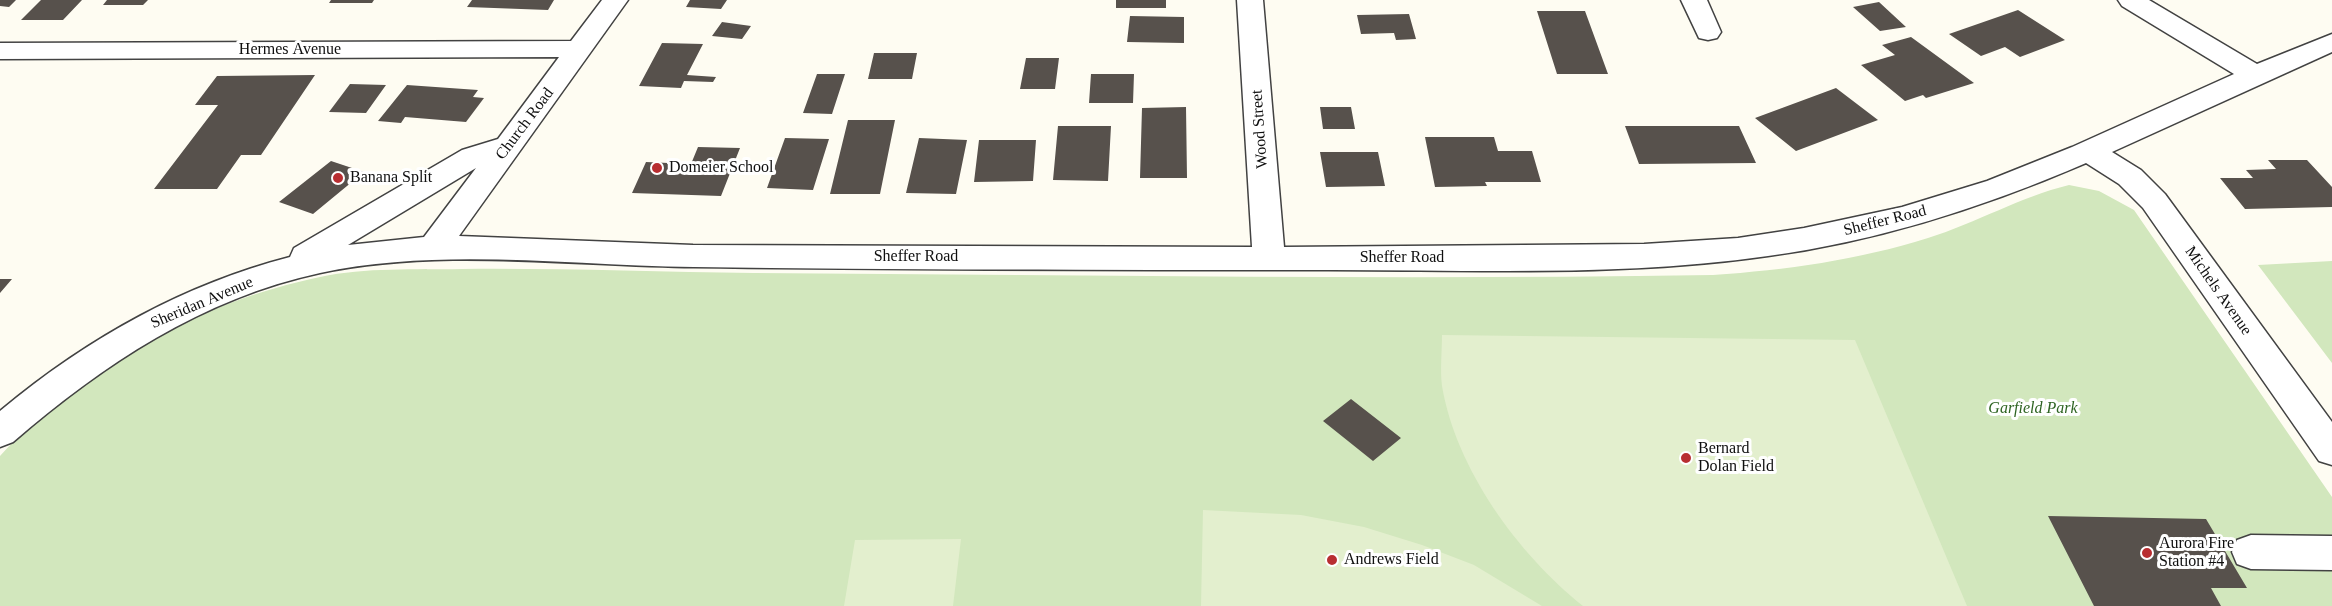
<!DOCTYPE html>
<style>
body{margin:0}
canvas{display:block;background:#fefcf2}
</style>
<canvas width="2332" height="606"></canvas>
<script>
const ctx = document.querySelector('canvas').getContext('2d');
ctx.lineJoin = 'round';
function fillPath(path, color) { ctx.fillStyle = color; ctx.fill(path, 'evenodd'); }
function strokePath(path, color, width, dash) { ctx.strokeStyle = color; ctx.lineWidth = width; ctx.lineCap = dash ? 'butt' : 'round'; ctx.setLineDash(dash || []); ctx.stroke(path); }
function drawText(font, color, halo, rows, align = 'center') {
  ctx.font = font + ' "Times New Roman",serif'; ctx.lineWidth = 6; ctx.setLineDash([]); ctx.textBaseline = 'middle'; ctx.strokeStyle = halo; ctx.fillStyle = color; for (const [text, x, y, turn = 0] of rows) {
    ctx.save(); ctx.translate(x, y); ctx.rotate((+turn || 0) * Math.PI / 180); ctx.textAlign = isNaN(turn) ? turn : align; if (halo) ctx.strokeText(text, 0, 0); ctx.fillText(text, 0, 0); ctx.restore();
  }
}
fillPath(new Path2D(`
 M 2069,185 L 2099,191 L 2134,210 L 2332,497 L 2332,606 L 0,606 L 0,456 C 82,366 200,302 320,277 C 366,267 415,270 462,269 C 559,268 657,272 754,273 C 1074,275 1394,280 1713,275 C 1786,270 1858,260 1928,238 C 1976,223 2020,197 2069,185 Z
 M 2332,261 L 2332,363 L 2258,265 Z`), '#d2e7bd');
fillPath(new Path2D(`
 M 1442,335 L 1855,340 L 1967,606 L 1583,606 C 1518,554 1456,469 1442,386 C 1440,370 1442,351 1442,335 Z
 M 1203,510 L 1301,515 L 1364,527 L 1422,545 L 1474,565 L 1542,606 L 1201,606 Z
 M 961,539 L 953,606 L 844,606 L 855,540 Z`), '#e3efce');
fillPath(new Path2D(`
 M 0,0 L 16,0 L 9,7 L 0,6 Z
 M 41,0 L 82,0 L 63,20 L 21,20 Z
 M 107,0 L 148,0 L 143,5 L 103,5 Z
 M 331,0 L 374,0 L 372,3 L 329,3 Z
 M 472,0 L 554,0 L 548,10 L 467,7 Z
 M 690,0 L 727,0 L 721,9 L 686,7 Z
 M 1116,0 L 1166,0 L 1166,8 L 1116,8 Z
 M 1879,2 L 1906,27 L 1880,31 L 1853,7 Z
 M 2018,10 L 2065,40 L 2020,57 L 2005,47 L 1981,56 L 1949,34 Z
 M 1537,11 L 1585,11 L 1608,74 L 1557,74 Z
 M 1409,14 L 1416,39 L 1396,40 L 1394,33 L 1361,34 L 1357,15 Z
 M 1130,16 L 1184,17 L 1184,43 L 1127,42 Z
 M 722,22 L 751,26 L 742,39 L 712,36 Z
 M 1911,37 L 1974,83 L 1926,98 L 1923,95 L 1905,101 L 1861,65 L 1895,55 L 1882,45 Z
 M 662,43 L 703,44 L 687,75 L 716,77 L 713,82 L 684,81 L 681,88 L 639,86 Z
 M 874,53 L 917,53 L 912,79 L 868,79 Z
 M 1026,58 L 1059,58 L 1055,89 L 1020,89 Z
 M 817,74 L 845,74 L 832,114 L 803,113 Z
 M 1091,74 L 1134,74 L 1133,103 L 1089,103 Z
 M 315,75 L 261,155 L 241,155 L 217,189 L 154,189 L 218,105 L 195,105 L 217,76 Z
 M 350,84 L 386,85 L 366,113 L 329,112 Z
 M 407,85 L 478,90 L 473,97 L 484,98 L 466,122 L 405,117 L 401,123 L 378,121 Z
 M 1836,88 L 1878,120 L 1796,151 L 1755,118 Z
 M 1186,107 L 1187,178 L 1140,178 L 1142,108 Z
 M 1320,107 L 1351,107 L 1355,129 L 1323,129 Z
 M 848,120 L 895,120 L 880,194 L 830,194 Z
 M 1058,126 L 1111,126 L 1108,181 L 1053,180 Z
 M 1625,126 L 1739,126 L 1756,163 L 1639,164 Z
 M 1425,137 L 1494,137 L 1498,151 L 1532,151 L 1541,182 L 1485,182 L 1487,186 L 1435,187 Z
 M 785,138 L 829,139 L 813,190 L 767,188 Z
 M 919,138 L 967,140 L 956,194 L 906,193 Z
 M 979,140 L 1036,140 L 1033,181 L 974,182 Z
 M 698,147 L 740,148 L 721,196 L 632,193 L 646,162 L 691,164 Z
 M 1320,152 L 1378,152 L 1385,186 L 1326,187 Z
 M 2268,160 L 2307,160 L 2332,187 L 2332,207 L 2245,209 L 2220,178 L 2253,178 L 2246,170 L 2276,169 Z
 M 331,161 L 364,172 L 313,214 L 279,202 Z
 M 0,279 L 12,279 L 0,293 Z
 M 1351,399 L 1401,438 L 1373,461 L 1323,421 Z
 M 2048,516 L 2206,519 L 2247,588 L 2211,588 L 2221,606 L 2094,606 Z`), '#57514c');
const minor = new Path2D(`
 M 602,0 L 628,0 L 459,236 L 693,245 L 1252,247 L 1237,0 L 1263,0 L 1284,247 L 1644,244 L 1738,238 L 1804,228 L 1902,207 L 1987,181 L 2072,147 L 2234,74 L 2122,6 L 2118,0 L 2149,0 L 2257,64 L 2332,34 L 2332,52 L 2112,152 L 2141,170 L 2165,194 L 2332,422 L 2332,465 L 2319,461 L 2143,208 L 2119,184 L 2086,163 C 1984,207 1879,241 1768,256 C 1616,278 1460,269 1307,270 C 1103,270 898,270 694,267 C 570,266 443,247 320,273 C 203,298 102,365 13,442 L 0,447 L 0,411 C 85,340 182,285 290,257 L 294,248 L 462,150 L 498,139 L 559,57 L 0,59 L 0,43 L 571,41 ZM 476,168 L 424,237 L 348,245 Z
 M 1681,0 L 1707,0 L 1721,32 L 1717,38 L 1708,40 L 1699,38 Z
 M 2251,535 L 2332,536 L 2332,570 L 2251,569 L 2237,564 L 2232,552 L 2237,540 Z`);
strokePath(minor, '#424242', 3);
fillPath(minor, '#fff');
for (const [x, y, r, color] of [
 [657,168,6,"#b82e31"],
 [338,178,6,"#b82e31"],
 [1686,458,6,"#b82e31"],
 [2147,553,6,"#b82e31"],
 [1332,560,6,"#b82e31"]
]) { const dot = new Path2D(); dot.arc(x, y, r, 0, 2 * Math.PI); ctx.fillStyle = color; ctx.fill(dot); strokePath(dot, '#fff', 2); }
drawText('16px', '#0f0f0f', '#fff', [
 ["Hermes Avenue",290,50],
 ["Church Road",525,124,-53],
 ["Wood Street",1260,129,-94],
 ["Sheffer Road",1885,221,-14],
 ["Sheffer Road",916,257],
 ["Sheffer Road",1402,258],
 ["Michels Avenue",2218,291,55],
 ["Sheridan Avenue",202,303,-23]
]);
drawText('16px', '#0f0f0f', '#fff', [
 ["Domeier School",669,168],
 ["Banana Split",350,178],
 ["Bernard",1698,449],
 ["Dolan Field",1698,467],
 ["Aurora Fire",2159,544],
 ["Station #4",2159,562],
 ["Andrews Field",1344,560]
], 'left');
drawText('italic 16px', '#2e6422', '#fff', [
 ["Garfield Park",2033,409]
]);
</script>
